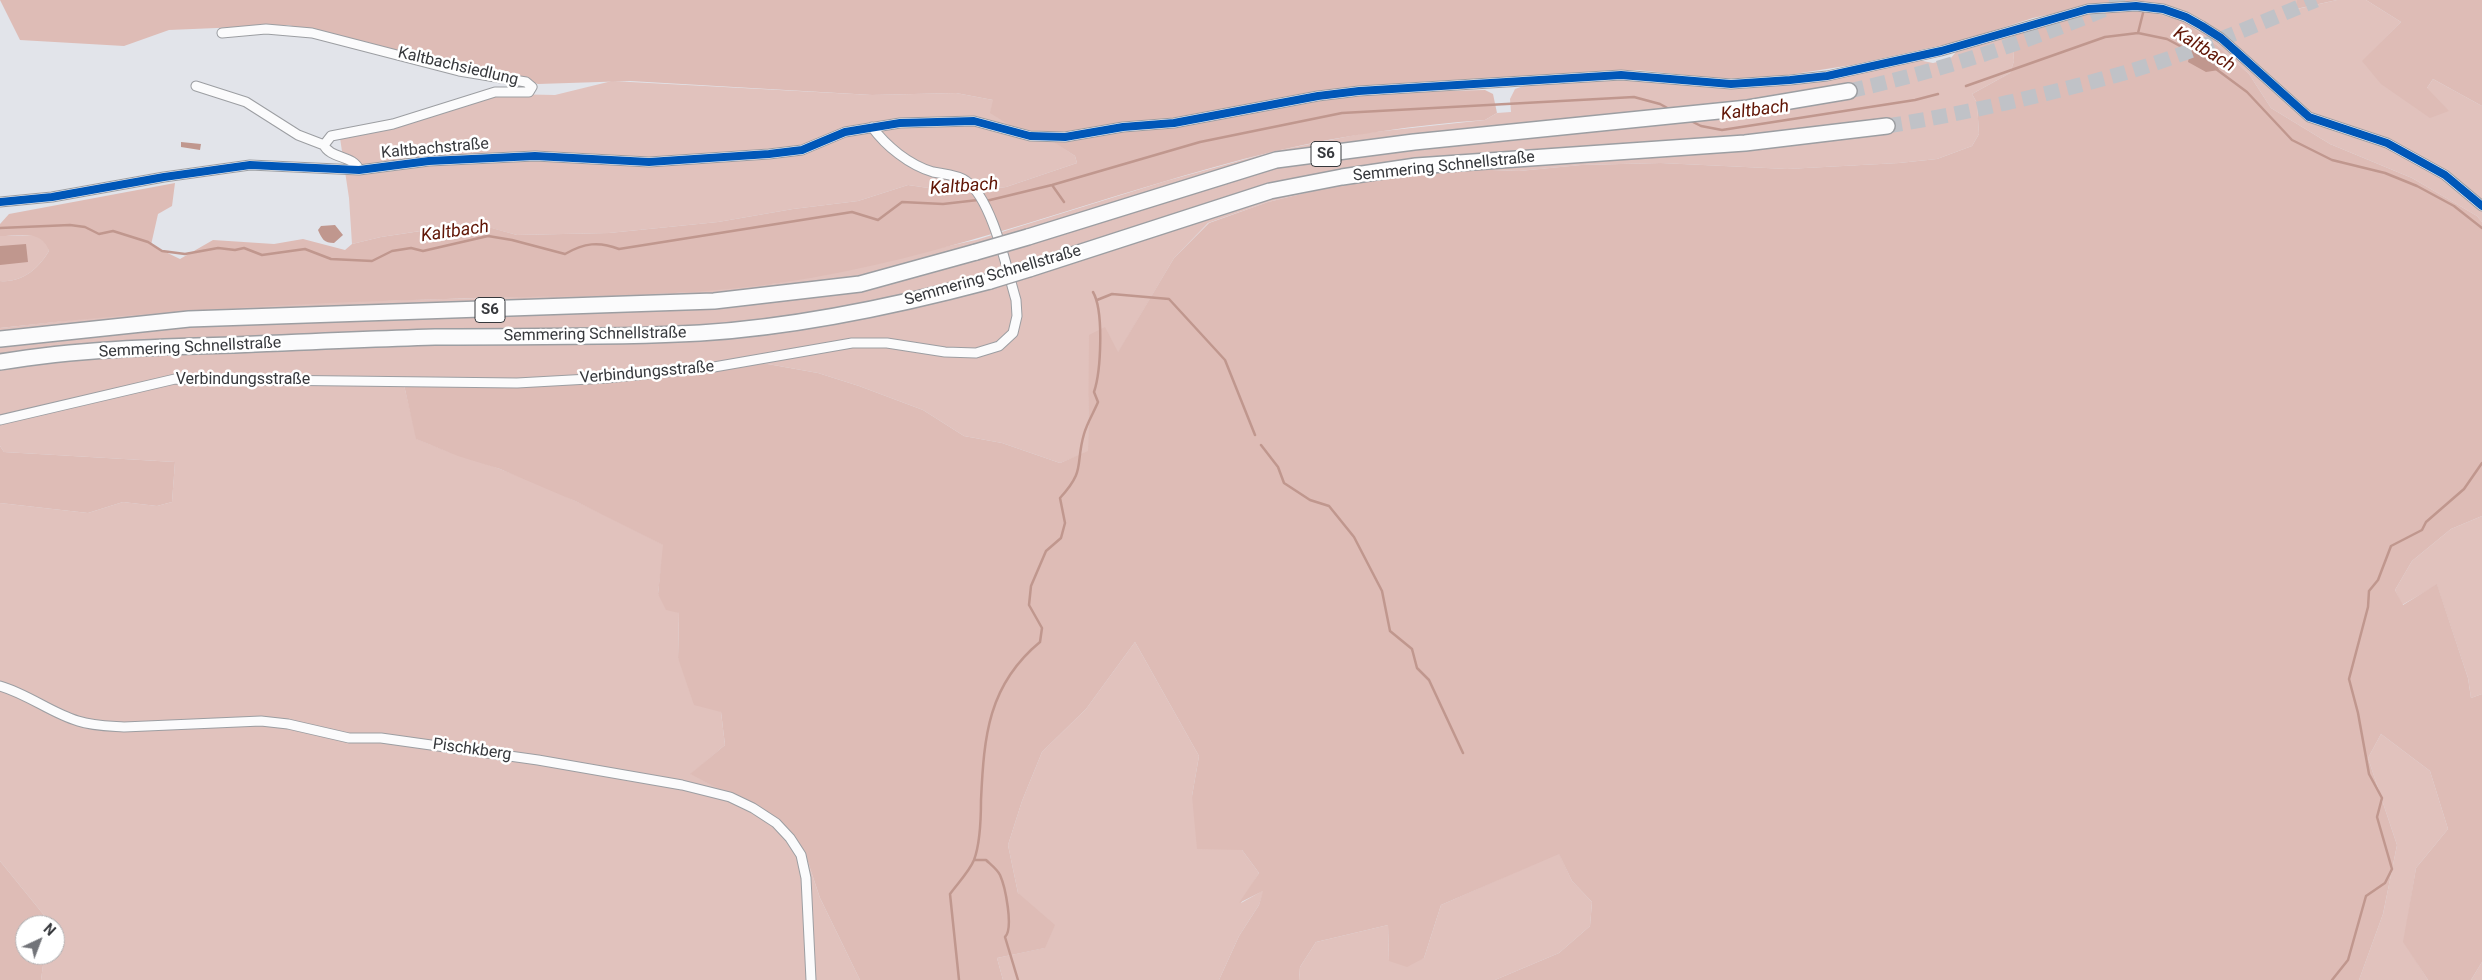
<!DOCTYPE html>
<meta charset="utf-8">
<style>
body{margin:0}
#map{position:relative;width:2482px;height:980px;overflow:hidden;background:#e2e4ea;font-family:Roboto,sans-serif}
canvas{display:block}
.north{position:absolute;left:15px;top:915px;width:50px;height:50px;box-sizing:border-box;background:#fff;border:1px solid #afafb1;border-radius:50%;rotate:43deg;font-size:14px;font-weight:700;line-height:20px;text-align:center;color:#36383c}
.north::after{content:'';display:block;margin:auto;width:18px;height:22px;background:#727479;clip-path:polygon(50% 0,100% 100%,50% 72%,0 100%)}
</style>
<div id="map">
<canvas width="2482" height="980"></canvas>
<div class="north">N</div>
</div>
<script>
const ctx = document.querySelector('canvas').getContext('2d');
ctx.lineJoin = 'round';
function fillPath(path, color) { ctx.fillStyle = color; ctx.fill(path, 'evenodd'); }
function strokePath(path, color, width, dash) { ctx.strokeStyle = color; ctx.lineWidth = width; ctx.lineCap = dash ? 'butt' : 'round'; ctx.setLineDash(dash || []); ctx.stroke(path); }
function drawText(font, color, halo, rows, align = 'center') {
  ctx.font = font + ' Roboto,sans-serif'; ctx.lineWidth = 5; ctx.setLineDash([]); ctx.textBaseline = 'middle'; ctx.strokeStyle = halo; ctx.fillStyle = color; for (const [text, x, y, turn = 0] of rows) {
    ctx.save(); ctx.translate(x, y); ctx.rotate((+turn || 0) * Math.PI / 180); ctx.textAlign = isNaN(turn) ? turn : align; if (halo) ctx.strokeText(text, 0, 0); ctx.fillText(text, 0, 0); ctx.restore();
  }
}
fillPath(new Path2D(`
 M 2145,0 L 2297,0 L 2297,9 L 2337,0 L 2366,0 L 2401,22 L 2363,61 L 2427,88 L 2433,79 L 2482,106 L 2482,222 L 2477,216 L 2412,178 L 2330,144 L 2271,108 L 2249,74 L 2218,46 L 2184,21 L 2147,11 L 2144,4 Z
 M 2012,36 L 2014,61 L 2010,73 L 1972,94 L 1977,103 L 1979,134 L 1972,146 L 1937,159 L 1899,163 L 1787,169 L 1661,163 L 1581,165 L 1519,171 L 1465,169 L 1334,186 L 1268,202 L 1208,223 L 1174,258 L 1118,353 L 1090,335 L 1088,452 L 1060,463 L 1002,443 L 964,436 L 923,410 L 859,386 L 818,373 L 762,363 L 617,375 L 506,380 L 402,377 L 417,439 C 444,451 472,459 500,469 C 556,489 610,518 664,545 L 658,594 L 679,613 L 678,658 L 721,712 L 725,745 L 691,774 L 779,821 L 805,853 L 820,898 L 860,980 L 41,980 L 43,965 L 48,955 L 55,955 L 55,943 L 61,936 L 55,929 L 55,925 L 52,925 L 0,861 L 0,503 L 88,513 L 123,502 L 157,506 L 172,502 L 175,462 L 4,452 L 0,446 L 0,328 L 125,314 L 288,303 L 674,293 L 777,283 L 976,240 L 1166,181 L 1275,151 L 1365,133 L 1485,120 L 1497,113 L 1511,112 L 1510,99 L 1515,89 L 1529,84 L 1634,79 L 1714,87 L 1758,87 L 1795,84 L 1857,74 L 1918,60 L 1933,63 L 1950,59 L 1956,52 Z
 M 612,81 L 872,95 L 956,93 L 993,100 L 1075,156 L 1077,163 L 1006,187 L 963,193 L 908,185 L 858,201 L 793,209 L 718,222 L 609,233 L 517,235 L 473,223 L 381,237 L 352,244 L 349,198 L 340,138 L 505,94 L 555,95 Z
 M 37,235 L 47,243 L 49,251 C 38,269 22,283 0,281 L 0,236 Z
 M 2482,516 L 2482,694 L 2471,698 L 2468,678 L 2437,585 L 2402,605 L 2395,590 L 2412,561 L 2451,529 Z
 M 1135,642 L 1199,756 L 1192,796 L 1242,850 L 1259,873 L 1241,903 L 1264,890 L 1259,905 L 1239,936 L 1219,980 L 1003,980 L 997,958 L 1044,948 L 1018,893 L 1008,845 L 1022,801 L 1042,752 L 1086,709 Z
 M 2381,734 L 2430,771 L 2448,829 L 2416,868 L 2404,942 L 2428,980 L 2359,980 L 2383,914 L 2397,845 L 2368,758 Z
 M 1559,853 L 1572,881 L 1592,902 L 1590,926 L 1559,953 L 1495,980 L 1299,980 L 1300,967 L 1316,942 L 1388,925 L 1389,961 L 1424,958 L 1441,905 Z
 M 2482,962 L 2482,980 L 2471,980 Z`), '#e1c2bd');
fillPath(new Path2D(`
 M 0,0 L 2145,0 L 2144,4 L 2104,3 L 2084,7 L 2033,18 L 1961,41 L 1852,65 L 1775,77 L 1723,79 L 1637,70 L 1405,83 L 1329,90 L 1214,113 L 1045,134 L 1016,129 L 990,113 L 993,100 L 956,93 L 872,95 L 630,81 L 538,84 L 490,70 L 386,49 L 288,25 L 169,30 L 124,46 L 20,40 Z
 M 2297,0 L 2337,0 L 2296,9 Z
 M 2366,0 L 2482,0 L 2482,106 L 2433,79 L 2427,88 L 2449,111 L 2430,118 L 2381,84 L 2362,61 L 2401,22 Z
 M 2107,8 L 2147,11 L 2184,21 L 2218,46 L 2249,74 L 2271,108 L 2330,144 L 2412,178 L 2477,216 L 2482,222 L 2482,516 L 2451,529 L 2412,561 L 2395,590 L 2403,605 L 2437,584 L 2468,678 L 2471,698 L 2482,694 L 2482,962 L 2471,980 L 2428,980 L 2403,942 L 2416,868 L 2448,829 L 2430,771 L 2381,734 L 2368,758 L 2397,845 L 2383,914 L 2359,980 L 1495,980 L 1559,953 L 1590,926 L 1592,902 L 1572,881 L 1559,854 L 1441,905 L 1424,958 L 1407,967 L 1389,961 L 1388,925 L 1316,942 L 1300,967 L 1299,980 L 1219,980 L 1239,936 L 1259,905 L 1263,891 L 1239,903 L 1259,873 L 1242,850 L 1197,849 L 1192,796 L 1199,756 L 1135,642 L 1086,709 L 1042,752 L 1022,801 L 1008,845 L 1018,893 L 1055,925 L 1045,948 L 997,958 L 1003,980 L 860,980 L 820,898 L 805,853 L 779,821 L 690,774 L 725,745 L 721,712 L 694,705 L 678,658 L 679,613 L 666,610 L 658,594 L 663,545 L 575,501 L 500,469 L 458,456 L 416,439 L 404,385 L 558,385 L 700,373 L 762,363 L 818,373 L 859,386 L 923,410 L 964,436 L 1002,443 L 1060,463 L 1088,451 L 1089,335 L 1105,327 L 1118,352 L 1174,258 L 1209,223 L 1268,202 L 1334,186 L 1465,169 L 1519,171 L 1581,165 L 1661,163 L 1787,169 L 1899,163 L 1937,159 L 1972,146 L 1979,134 L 1977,103 L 1972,94 L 2010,73 L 2014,61 L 2012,36 L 2084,12 Z
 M 1485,90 L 1493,94 L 1497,113 L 1485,120 C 1415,125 1345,135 1276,151 C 1109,191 949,259 779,283 C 669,299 557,295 446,299 C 296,303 149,311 0,328 L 0,281 C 22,283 38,269 49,251 C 42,229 19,236 0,236 L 0,224 L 9,214 L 175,183 L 172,206 L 158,214 L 151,245 L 180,259 L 213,240 L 274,244 L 303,239 L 345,250 L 352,244 L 381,237 L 474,223 L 517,235 L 609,233 L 718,222 L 793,209 L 858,201 L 908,185 L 963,193 L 1006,187 L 1077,163 L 1075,156 L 1052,141 L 1134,129 L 1181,126 L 1336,98 L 1397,92 Z
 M 0,446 L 4,452 L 175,462 L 172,502 L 157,506 L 123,502 L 88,513 L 0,503 Z
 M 0,861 L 52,925 L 25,925 L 25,955 L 48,955 L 43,965 L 41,980 L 0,980 Z`), '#debcb6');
fillPath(new Path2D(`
 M 2198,45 L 2214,58 L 2219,70 L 2206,72 L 2188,62 L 2190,52 Z
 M 181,142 L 201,144 L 200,150 L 181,147 Z
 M 335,225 L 343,235 L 334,243 C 324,243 322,239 318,230 L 321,226 Z
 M 26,244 L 28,262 L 0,265 L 0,246 Z`), '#c0978e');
strokePath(new Path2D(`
 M 2138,33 L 2144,9
 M 2216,69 L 2247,92 L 2292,140 L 2332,160 L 2385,173 L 2417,186 L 2454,206 L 2482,228
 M 1966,86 L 2105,37 L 2138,33 L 2167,39 L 2193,53
 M 1689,120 L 1701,126 L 1722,130 L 1915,100 L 1938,94
 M 1052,185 L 1064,202
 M 986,201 L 1052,185 L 1200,142 L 1342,113 L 1634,97 L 1660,104 L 1671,110
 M 0,228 L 70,225 L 85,227 L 99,234 L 113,231 L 148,242 L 162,251 L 185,254 L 218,248 L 235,250 L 244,248 L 262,255 L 305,249 L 331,259 L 372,261 L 392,251 L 411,248 L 423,251 L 488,236 L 512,240 L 565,254 C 584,243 599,241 619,249 L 852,212 L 878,220 L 902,202 L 943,204 L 978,200
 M 1097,300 L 1112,294 L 1169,299 L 1225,360 L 1255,435
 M 1261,445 L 1278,467 L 1284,483 L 1310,500 L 1329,506 L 1354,537 L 1382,591 L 1390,631 L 1412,649 L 1417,668 L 1429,680 L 1463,753
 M 974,860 L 986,860 C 990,864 997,869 1000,875 C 1005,886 1014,928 1005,937 L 1018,980
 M 959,980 L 950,894 C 957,884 969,872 974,860 C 980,844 981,816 981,800 C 984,736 988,685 1040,642 L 1042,628 L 1029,605 L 1031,586 L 1046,551 L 1061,538 L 1065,523 L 1060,498 C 1086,470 1075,465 1084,434 C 1087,423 1094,412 1098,402 L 1094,392 C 1101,371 1104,311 1093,292
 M 2332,980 L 2348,960 L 2366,896 L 2385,883 L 2392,869 L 2377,817 L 2382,798 L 2369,774 L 2358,713 L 2349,679 L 2368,607 L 2369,591 L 2378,580 L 2391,546 L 2422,530 L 2426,522 L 2464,489 L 2482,463`), '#c0978e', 2.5);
strokePath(new Path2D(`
 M 1849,91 C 1944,70 2037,39 2126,0
 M 1887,126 C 1967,113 2046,95 2124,73 C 2189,54 2253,26 2316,0`), '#c0c2c7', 15, [15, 8]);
const street = new Path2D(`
 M 222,33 L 266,29 L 312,33 L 459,71 L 526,82 L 532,87 L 529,92 L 495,92 L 393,124 L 331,136 L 324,145 C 330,159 354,155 359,170
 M 196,86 L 246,102 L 298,135 L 324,145
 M 0,202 L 52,197 L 164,177 L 250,165 L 359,170 L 429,161 L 535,156 L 649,162 L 769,154 L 802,150 L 845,132 L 900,123 L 974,121 L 1030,136 L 1065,137 L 1123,127 L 1174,123 L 1318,96 L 1359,91 L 1621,75 L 1731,84 L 1790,80 L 1827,76 L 1941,51 L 2088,9 L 2136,6 L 2163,9 L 2186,17 L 2202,26 L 2221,38 L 2309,117 L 2387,143 L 2445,175 L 2482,206
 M 0,420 L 175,379 L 517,383 L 607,378 L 714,367 L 852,343 L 887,343 L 945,352 L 976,353 L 999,346 L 1013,333 L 1017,316 L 1016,300 C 1007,270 992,198 966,181 C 958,175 943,174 933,172 C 909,165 886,146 872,127
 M 0,686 C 28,694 51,713 78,721 C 93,726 109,726 124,727 L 261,721 L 288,724 L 349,738 L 381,738 L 538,760 L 682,785 L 730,797 L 753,808 L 776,823 L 790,838 L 801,855 L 806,878 L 811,980`);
const highway = new Path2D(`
 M 1028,237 L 1276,160 L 1414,142 L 1748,108 L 1849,91
 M 1029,269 L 1270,191 L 1342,177 L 1416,166 L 1745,143 L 1887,126
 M 0,339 L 189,319 L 714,301 L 860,284 L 976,252
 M 0,362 C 77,349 157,347 234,345 C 301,342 368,339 435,337 C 523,336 611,338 700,333 C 798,327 896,306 990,281`);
strokePath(street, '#9c9ea2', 11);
strokePath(highway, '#9c9ea2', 18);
strokePath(street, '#fbfbfc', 9);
strokePath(highway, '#fbfbfc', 15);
const highwayBridge = new Path2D(`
 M 976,252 L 1028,237
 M 990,281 L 1029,269`);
strokePath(highwayBridge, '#9c9ea2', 18, []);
strokePath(highwayBridge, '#fbfbfc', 15);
strokePath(new Path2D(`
 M 0,202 L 52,197 L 164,177 L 250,165 L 359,170 L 429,161 L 535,156 L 649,162 L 769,154 L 802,150 L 845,132 L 900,123 L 974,121 L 1030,136 L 1065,137 L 1123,127 L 1174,123 L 1318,96 L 1359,91 L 1621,75 L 1731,84 L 1790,80 L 1827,76 L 1941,51 L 2088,9 L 2136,6 L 2163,9 L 2186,17 L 2202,26 L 2221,38 L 2309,117 L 2387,143 L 2445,175 L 2482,206`), '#0057b8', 8);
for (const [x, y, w] of [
 [1326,154,30],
 [490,310,30]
]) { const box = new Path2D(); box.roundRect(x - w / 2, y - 12.5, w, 25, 4); ctx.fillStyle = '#fff'; ctx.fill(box); strokePath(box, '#36383c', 1); }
drawText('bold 15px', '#36383c', null, [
 ["S6",1326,154],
 ["S6",490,310]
]);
drawText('16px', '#36383c', '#fff', [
 ["Kaltbachsiedlung",458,67,13],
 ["Kaltbachstraße",435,149,-5],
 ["Semmering Schnellstraße",1444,167,-6],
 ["Semmering Schnellstraße",993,276,-16],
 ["Semmering Schnellstraße",595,335,-1],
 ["Semmering Schnellstraße",190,348,-3],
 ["Verbindungsstraße",647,373,-5],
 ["Verbindungsstraße",243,380],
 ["Pischkberg",472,750,8]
]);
drawText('italic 18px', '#601505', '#fff', [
 ["Kaltbach",2204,50,32],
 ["Kaltbach",1755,111,-7],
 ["Kaltbach",964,187,-4],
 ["Kaltbach",455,232,-8]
]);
</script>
